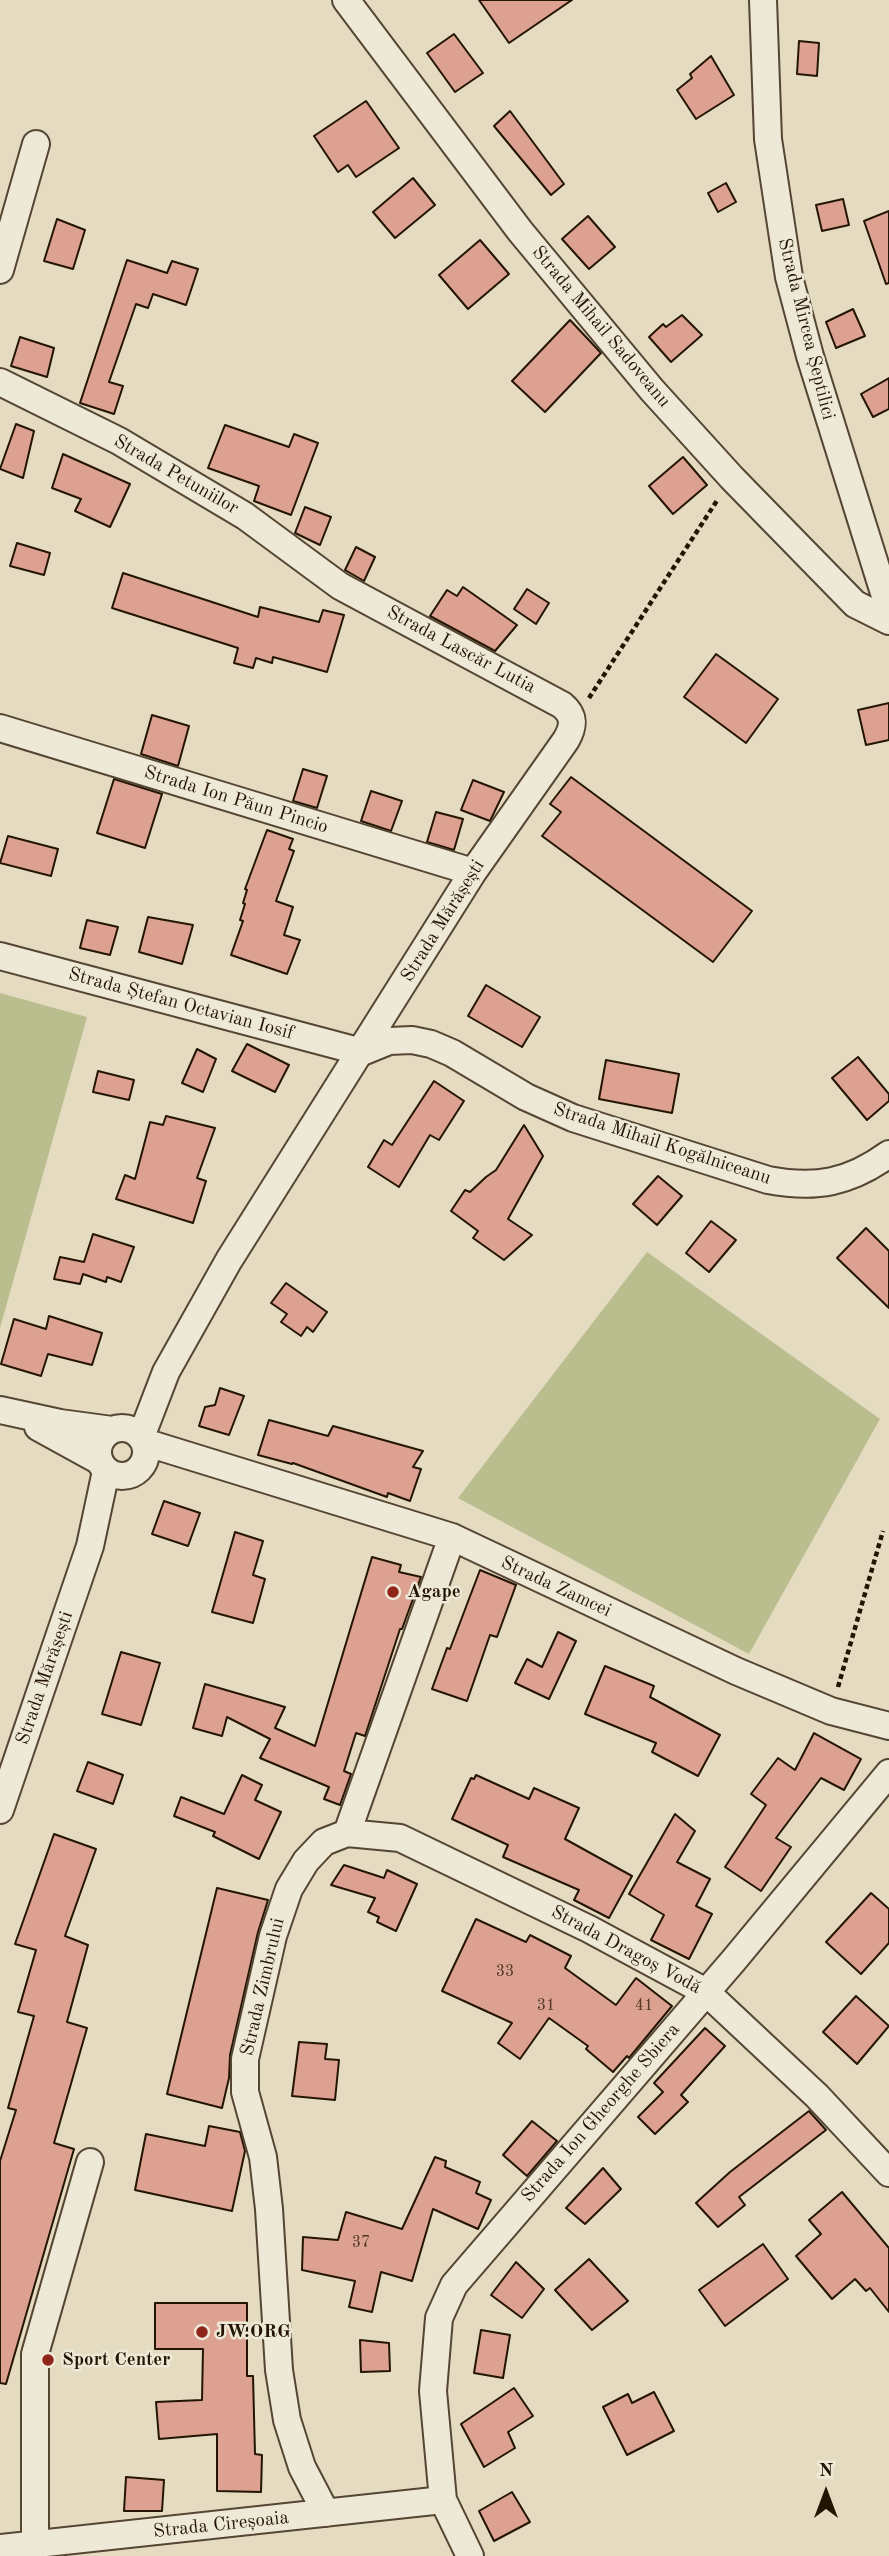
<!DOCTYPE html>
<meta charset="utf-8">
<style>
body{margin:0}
#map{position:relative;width:889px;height:2556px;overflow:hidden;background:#e5dbc1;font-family:"Old Standard TT",serif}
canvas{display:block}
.north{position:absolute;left:791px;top:2458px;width:70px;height:70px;-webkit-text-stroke:5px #eee8d7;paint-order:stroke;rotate:0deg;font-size:19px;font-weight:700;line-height:28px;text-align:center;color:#241502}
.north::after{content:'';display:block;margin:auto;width:24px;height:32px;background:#241502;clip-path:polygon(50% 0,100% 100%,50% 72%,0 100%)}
</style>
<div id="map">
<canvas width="889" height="2556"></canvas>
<div class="north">N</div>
</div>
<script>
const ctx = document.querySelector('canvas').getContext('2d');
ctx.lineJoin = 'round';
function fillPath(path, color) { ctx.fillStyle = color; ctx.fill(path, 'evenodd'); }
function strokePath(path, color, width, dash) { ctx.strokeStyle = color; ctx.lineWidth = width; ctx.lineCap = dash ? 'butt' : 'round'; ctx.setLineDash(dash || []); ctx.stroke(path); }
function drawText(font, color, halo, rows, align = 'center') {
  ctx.font = font + ' "Old Standard TT",serif'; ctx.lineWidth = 5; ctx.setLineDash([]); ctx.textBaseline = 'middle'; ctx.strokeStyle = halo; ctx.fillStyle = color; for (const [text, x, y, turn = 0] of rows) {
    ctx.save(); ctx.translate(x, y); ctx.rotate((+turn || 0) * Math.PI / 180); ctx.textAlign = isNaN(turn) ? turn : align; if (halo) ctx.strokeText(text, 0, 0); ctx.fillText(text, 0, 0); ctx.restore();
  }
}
fillPath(new Path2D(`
 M 0,993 L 87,1017 L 0,1328 Z
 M 647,1252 L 880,1419 L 749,1654 L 458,1498 Z`), '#babe8f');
const building = new Path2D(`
 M 479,0 L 572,0 L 509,43 Z
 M 454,34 L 483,73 L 455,92 L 427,53 Z
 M 799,41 L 819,43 L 817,76 L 797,74 Z
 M 711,56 L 734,95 L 696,119 L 677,90 L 692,78 L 690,74 Z
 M 366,101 L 399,148 L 356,177 L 348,165 L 338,172 L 314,136 Z
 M 510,111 L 564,184 L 551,195 L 494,126 Z
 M 413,178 L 435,205 L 395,238 L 373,212 Z
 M 726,183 L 736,202 L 718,212 L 708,193 Z
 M 843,199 L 849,225 L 822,231 L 816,205 Z
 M 889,211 L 889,283 L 886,284 L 864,221 Z
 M 588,216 L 615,247 L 589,269 L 562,239 Z
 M 57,219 L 85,230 L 73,269 L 44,261 Z
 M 480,240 L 509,274 L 468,309 L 439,275 Z
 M 127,260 L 167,273 L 172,261 L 198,269 L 186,305 L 153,294 L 148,308 L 136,304 L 109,382 L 123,386 L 114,414 L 80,403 Z
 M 853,309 L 865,336 L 836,348 L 826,322 Z
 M 682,315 L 702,335 L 671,362 L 649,337 L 663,324 L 666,327 Z
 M 570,320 L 601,353 L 545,412 L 512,381 Z
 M 20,337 L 54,348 L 47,377 L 11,366 Z
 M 889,378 L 889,409 L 873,417 L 861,394 Z
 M 16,424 L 34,431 L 23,478 L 0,469 Z
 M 225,425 L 289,447 L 294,434 L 318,443 L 291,515 L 254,501 L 259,486 L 208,468 Z
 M 63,454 L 130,484 L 110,527 L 75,511 L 81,499 L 52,488 Z
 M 683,457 L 707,485 L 673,514 L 649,486 Z
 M 305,507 L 331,517 L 320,545 L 295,533 Z
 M 17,543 L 50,553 L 44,575 L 10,566 Z
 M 356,547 L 375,557 L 364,581 L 345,570 Z
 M 123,573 L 258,617 L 260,607 L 319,622 L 323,610 L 344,615 L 327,672 L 273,657 L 272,663 L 256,658 L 253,668 L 234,663 L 238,648 L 112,608 Z
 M 463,587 L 517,625 L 495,651 L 430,616 L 447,590 L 457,596 Z
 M 527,589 L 549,603 L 536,624 L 514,609 Z
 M 716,654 L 778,699 L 746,743 L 684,697 Z
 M 889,703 L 889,740 L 866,745 L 858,710 Z
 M 152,715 L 189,726 L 178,766 L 141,754 Z
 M 303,769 L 327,776 L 317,808 L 293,801 Z
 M 571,777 L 752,911 L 713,962 L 542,836 L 561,812 L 550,804 Z
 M 114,779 L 162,794 L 145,848 L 97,833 Z
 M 473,780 L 504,792 L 490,821 L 461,810 Z
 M 371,791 L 402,801 L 391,831 L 361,821 Z
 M 436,812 L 463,819 L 454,850 L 427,842 Z
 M 267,830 L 293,839 L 289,849 L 294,851 L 276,901 L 293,907 L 284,935 L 300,940 L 287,974 L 231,955 L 243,921 L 240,920 L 245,904 L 243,903 L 247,890 L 245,889 Z
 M 8,836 L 58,849 L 51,876 L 0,863 Z
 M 148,917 L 193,925 L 182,964 L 139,952 Z
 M 87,920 L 118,927 L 110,955 L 80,948 Z
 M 486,985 L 540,1017 L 522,1047 L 468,1016 Z
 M 247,1044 L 289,1065 L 275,1092 L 232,1071 Z
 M 197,1049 L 216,1059 L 203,1092 L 182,1083 Z
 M 858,1057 L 889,1094 L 889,1101 L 867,1120 L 832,1078 Z
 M 606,1060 L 679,1074 L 672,1113 L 599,1099 Z
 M 98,1071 L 134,1080 L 129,1100 L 93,1092 Z
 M 434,1081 L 464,1101 L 439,1140 L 430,1135 L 399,1187 L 368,1167 L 384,1140 L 392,1145 Z
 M 166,1116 L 215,1128 L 197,1178 L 206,1181 L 193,1223 L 116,1199 L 125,1175 L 135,1179 L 150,1122 L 163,1125 Z
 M 524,1125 L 543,1156 L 508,1219 L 532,1235 L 504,1260 L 473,1238 L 478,1231 L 451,1211 L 465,1190 L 470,1192 L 486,1177 L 496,1170 Z
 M 658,1176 L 682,1196 L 657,1225 L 633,1204 Z
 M 711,1221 L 736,1240 L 709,1272 L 686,1253 Z
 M 866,1228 L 889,1251 L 889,1308 L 837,1258 Z
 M 93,1234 L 134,1247 L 121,1282 L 107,1277 L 106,1282 L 83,1274 L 80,1284 L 54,1279 L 60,1257 L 84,1262 Z
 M 286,1283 L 327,1312 L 313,1332 L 307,1327 L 301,1336 L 281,1322 L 287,1314 L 271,1303 Z
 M 49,1316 L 102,1333 L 92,1365 L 48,1354 L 41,1376 L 1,1364 L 14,1319 L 46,1329 Z
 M 220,1388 L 244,1396 L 229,1435 L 199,1426 L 205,1407 L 215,1405 Z
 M 269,1420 L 328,1436 L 333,1426 L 423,1451 L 413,1467 L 421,1469 L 410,1501 L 388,1493 L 387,1497 L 293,1463 L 292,1464 L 258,1455 Z
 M 164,1501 L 200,1513 L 188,1546 L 152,1534 Z
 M 235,1532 L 263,1541 L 253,1575 L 265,1579 L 253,1623 L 212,1612 Z
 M 372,1557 L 401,1565 L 399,1572 L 421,1577 L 402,1629 L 400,1629 L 365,1736 L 356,1733 L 344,1771 L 351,1774 L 340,1805 L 324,1799 L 329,1787 L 260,1758 L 270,1739 L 227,1717 L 222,1736 L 193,1728 L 205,1684 L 285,1707 L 275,1728 L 315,1746 Z
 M 480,1570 L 516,1585 L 497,1637 L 490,1635 L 467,1701 L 432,1689 L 447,1648 L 450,1649 Z
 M 558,1632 L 576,1641 L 549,1699 L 515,1683 L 527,1659 L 542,1667 Z
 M 121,1652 L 160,1663 L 141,1725 L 102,1714 Z
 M 605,1666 L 654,1686 L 650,1697 L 720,1735 L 698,1776 L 652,1752 L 656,1743 L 585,1714 Z
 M 814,1733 L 861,1759 L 844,1790 L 821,1778 L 776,1838 L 791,1847 L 761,1891 L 725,1867 L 766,1805 L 751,1794 L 778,1758 L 795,1770 Z
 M 88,1762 L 123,1775 L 113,1804 L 77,1791 Z
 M 242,1775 L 262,1785 L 255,1800 L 281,1812 L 259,1859 L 213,1836 L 215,1832 L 174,1816 L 181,1797 L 224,1814 Z
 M 476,1775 L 529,1799 L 534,1788 L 579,1808 L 565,1839 L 632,1876 L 609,1918 L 574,1900 L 579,1890 L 503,1857 L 508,1845 L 452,1819 L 471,1778 L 474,1779 Z
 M 675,1814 L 695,1831 L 677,1862 L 710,1879 L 696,1906 L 712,1914 L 689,1959 L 651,1940 L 664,1915 L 629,1894 Z
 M 54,1834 L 96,1849 L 65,1936 L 88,1945 L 67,2022 L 87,2028 L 54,2143 L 74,2149 L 6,2384 L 0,2383 L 0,2161 L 16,2110 L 8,2108 L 34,2016 L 18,2012 L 36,1950 L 15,1944 Z
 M 344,1865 L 384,1878 L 387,1870 L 417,1884 L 396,1931 L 377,1922 L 379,1917 L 368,1912 L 375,1898 L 331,1885 Z
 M 217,1888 L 268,1900 L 258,1932 L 230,2055 L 229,2078 L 222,2108 L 167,2094 Z
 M 871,1893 L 889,1909 L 889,1943 L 861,1974 L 826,1942 Z
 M 476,1919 L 526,1942 L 530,1935 L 571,1956 L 565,1968 L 616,2005 L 636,1978 L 672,2006 L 629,2058 L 627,2056 L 613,2072 L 586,2049 L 588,2046 L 549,2018 L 520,2059 L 498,2043 L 512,2023 L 442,1991 Z
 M 856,1996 L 889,2026 L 857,2064 L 823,2032 Z
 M 705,2028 L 725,2046 L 681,2095 L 688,2102 L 655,2134 L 638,2117 L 663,2092 L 654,2083 Z
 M 299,2042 L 327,2044 L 325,2059 L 339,2060 L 335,2100 L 292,2096 Z
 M 809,2111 L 826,2130 L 739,2197 L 745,2205 L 718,2227 L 696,2203 L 730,2172 Z
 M 532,2121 L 557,2141 L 527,2176 L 503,2155 Z
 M 209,2126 L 240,2132 L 245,2151 L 232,2211 L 135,2190 L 146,2134 L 205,2146 Z
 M 435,2157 L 446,2161 L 445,2167 L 480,2182 L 476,2193 L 491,2200 L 478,2229 L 433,2209 L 412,2281 L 381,2272 L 372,2312 L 349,2307 L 355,2281 L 302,2270 L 303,2237 L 338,2240 L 346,2212 L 402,2229 Z
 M 603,2168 L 621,2189 L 585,2224 L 566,2208 Z
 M 842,2192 L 889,2248 L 889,2312 L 870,2288 L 866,2291 L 855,2279 L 832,2299 L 796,2256 L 821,2234 L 809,2220 Z
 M 763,2244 L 788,2279 L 725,2326 L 699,2290 Z
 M 589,2259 L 628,2301 L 592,2330 L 555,2290 Z
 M 516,2262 L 544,2289 L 522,2318 L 491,2295 Z
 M 155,2303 L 247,2303 L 247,2376 L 253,2376 L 255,2454 L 262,2455 L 261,2492 L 217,2491 L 217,2434 L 159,2439 L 156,2402 L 202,2400 L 203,2349 L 155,2349 Z
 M 481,2330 L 510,2335 L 503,2378 L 474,2373 Z
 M 360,2340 L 389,2343 L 390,2371 L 361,2372 Z
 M 514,2388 L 533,2416 L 508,2432 L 515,2448 L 484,2467 L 461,2424 Z
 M 654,2392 L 674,2431 L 627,2455 L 603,2407 L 628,2394 L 632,2403 Z
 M 126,2477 L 164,2480 L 162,2511 L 124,2511 Z
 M 512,2492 L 530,2522 L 494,2541 L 479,2511 Z`);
fillPath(building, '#dda192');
strokePath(building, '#241502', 2);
const minor = new Path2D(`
 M 346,0 L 520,231 L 652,390 L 732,478 L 855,604 L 889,621
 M 763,0 L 768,139 L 789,277 L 810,356 L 889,609
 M 0,270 L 36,144
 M 0,382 L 119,441 L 245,516 L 340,586 L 562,705 C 575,716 574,726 566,740 L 473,872 L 229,1260 L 166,1372 L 141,1437
 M 0,728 L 473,872
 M 0,956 L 362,1052
 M 362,1052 L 389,1041 L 412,1040 L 431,1044 L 452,1053 L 526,1097 L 573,1118 L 768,1180 C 816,1189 849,1183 889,1154
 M 0,1410 L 60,1423 L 112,1430
 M 38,1427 L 98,1460
 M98 1452a24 24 0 1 1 48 0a24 24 0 1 1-48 0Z
 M 144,1442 L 452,1537 L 736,1671 L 831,1711 L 889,1726
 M 0,1810 L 90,1546 L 106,1471
 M 347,1833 L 452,1537
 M 326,2513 L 302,2467 L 287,2420 L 279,2370 L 269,2209 L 263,2157 L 245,2092 L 245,2059 L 273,1936 L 289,1889 L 306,1861 L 324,1842 L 347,1833 L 400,1838 L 589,1929 L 706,1992 L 817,2096 L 889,2173
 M 35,2545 L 35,2354 L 90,2162
 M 0,2548 L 443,2500
 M 470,2556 L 443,2500 L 433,2391 L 439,2318 L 454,2285 L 734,1960 L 889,1773`);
strokePath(minor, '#544632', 30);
strokePath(new Path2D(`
 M 589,698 L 718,499
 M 838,1687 L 883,1531`), '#241502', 4.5, [5, 3.5]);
strokePath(minor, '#eee8d7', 26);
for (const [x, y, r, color] of [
 [393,1592,7,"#8f2418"],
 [202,2332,7,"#8f2418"],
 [48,2360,7,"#8f2418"]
]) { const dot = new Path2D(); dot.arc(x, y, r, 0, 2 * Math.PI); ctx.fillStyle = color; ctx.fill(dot); strokePath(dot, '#eee8d7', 2.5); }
drawText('16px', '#523826', null, [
 ["33",505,1972],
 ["31",546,2006],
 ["41",644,2006],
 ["37",361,2243]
]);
drawText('19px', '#241502', '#eee8d7', [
 ["Strada Mihail Sadoveanu",601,327,50],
 ["Strada Mircea Șeptilici",806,329,76],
 ["Strada Petuniilor",176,475,30],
 ["Strada Lascăr Lutia",461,650,28],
 ["Strada Ion Păun Pincio",236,800,17],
 ["Strada Mărășești",443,921,-58],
 ["Strada Ștefan Octavian Iosif",181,1004,15],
 ["Strada Mihail Kogălniceanu",662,1144,18],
 ["Strada Zamcei",556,1587,25],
 ["Strada Mărășești",45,1678,-71],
 ["Strada Dragoș Vodă",626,1950,28],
 ["Strada Zimbrului",263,1987,-77],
 ["Strada Ion Gheorghe Sbiera",601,2113,-49],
 ["Strada Cireșoaia",221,2525,-6]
]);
drawText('bold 19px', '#241502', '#eee8d7', [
 ["Agape",407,1592],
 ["JW.ORG",216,2332],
 ["Sport Center",62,2360]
], 'left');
</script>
